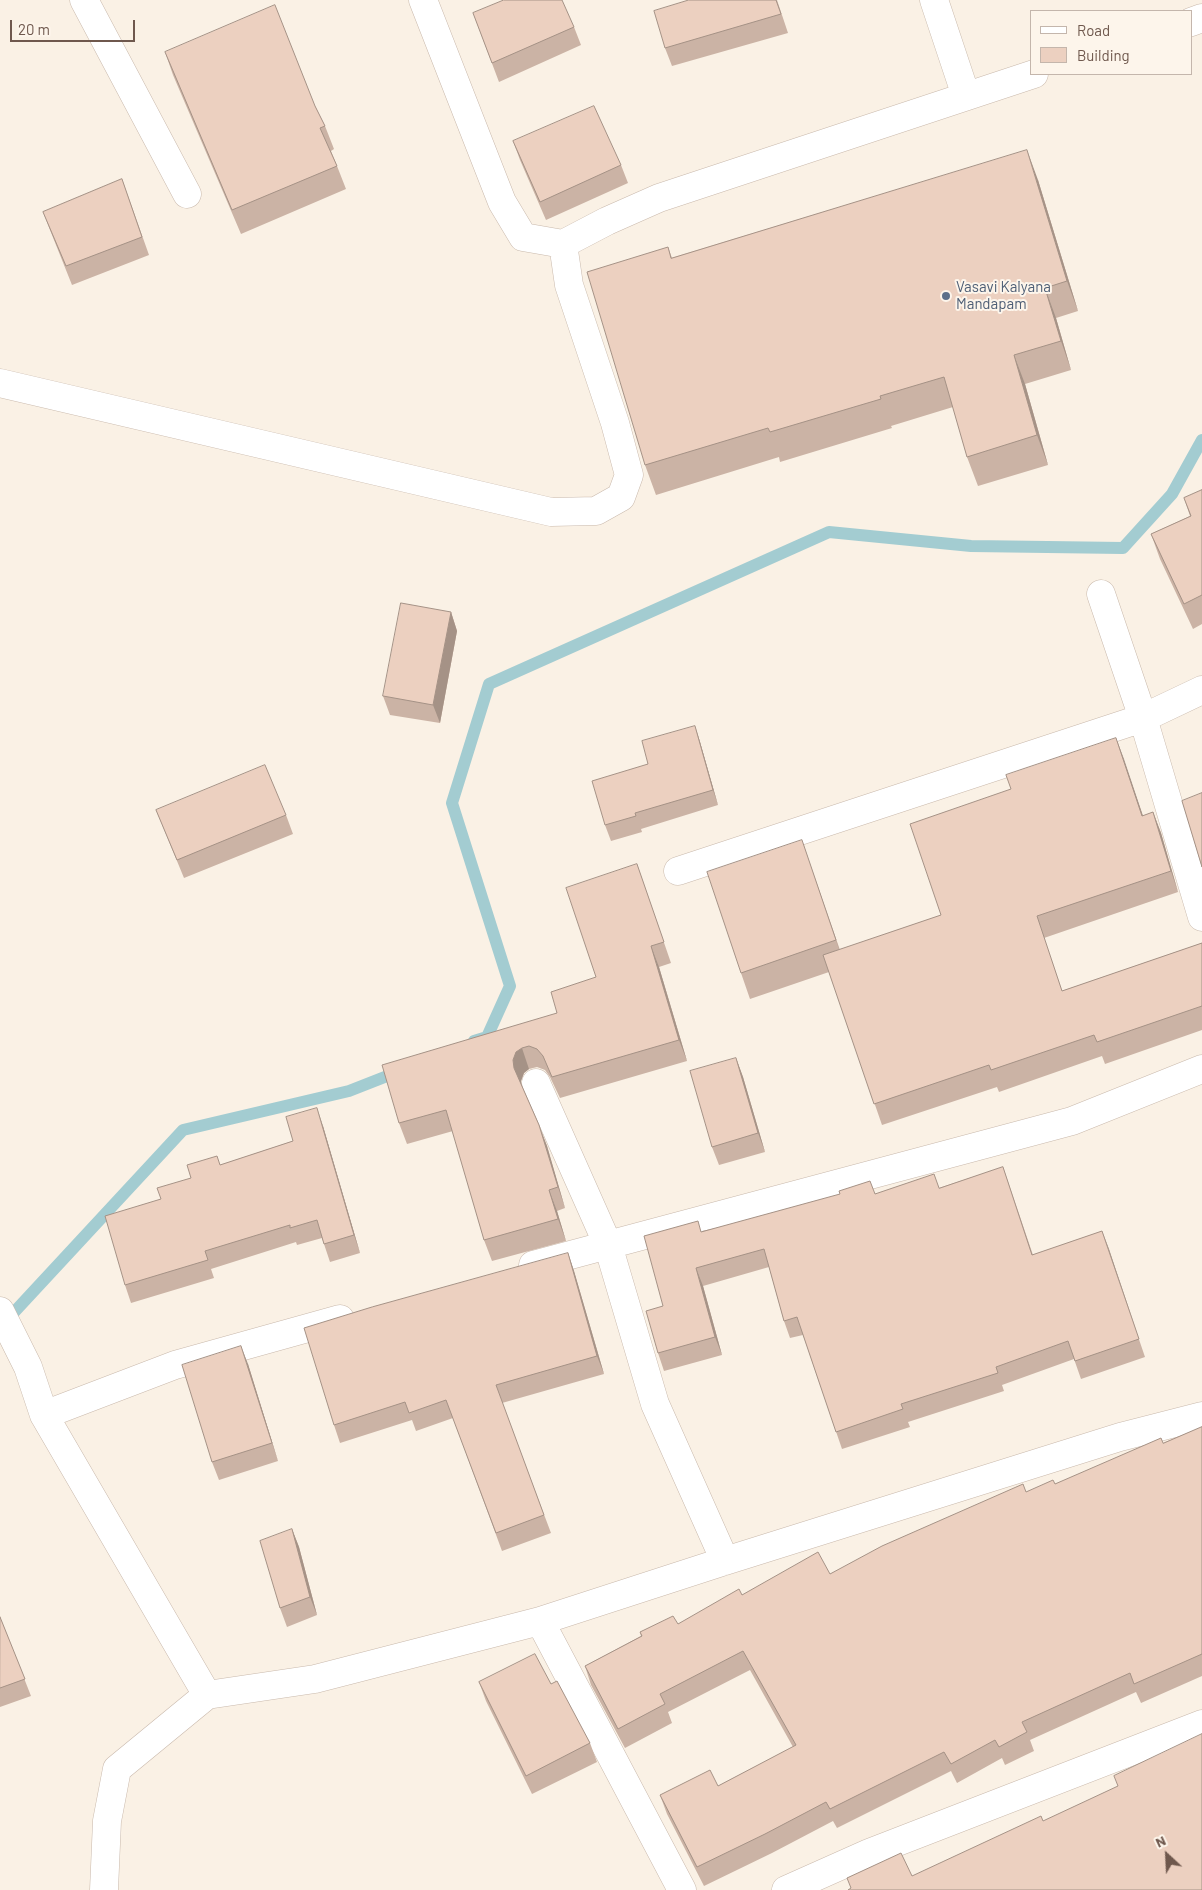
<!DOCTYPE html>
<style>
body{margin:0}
#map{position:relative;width:1202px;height:1890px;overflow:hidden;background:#faf1e5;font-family:Barlow,sans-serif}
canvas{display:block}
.legend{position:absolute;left:1030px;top:10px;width:162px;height:65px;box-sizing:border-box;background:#fdf5eb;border:1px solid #c4b6ac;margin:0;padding:6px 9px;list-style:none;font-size:15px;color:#6f584d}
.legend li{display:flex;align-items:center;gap:10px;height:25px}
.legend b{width:25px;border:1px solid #c4b6ac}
.north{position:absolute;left:1142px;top:1830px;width:50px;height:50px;-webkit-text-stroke:4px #fdf5eb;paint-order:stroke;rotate:335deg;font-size:14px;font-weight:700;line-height:20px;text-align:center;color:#6f584d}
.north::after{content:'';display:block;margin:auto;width:18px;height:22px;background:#6f584d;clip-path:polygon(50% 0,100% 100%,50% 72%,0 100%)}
.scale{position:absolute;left:10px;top:20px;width:125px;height:22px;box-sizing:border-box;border:2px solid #6f584d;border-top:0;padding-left:6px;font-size:15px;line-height:18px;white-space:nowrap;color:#6f584d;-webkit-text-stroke:4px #fdf5eb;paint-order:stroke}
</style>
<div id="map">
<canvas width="1202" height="1890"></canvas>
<ul class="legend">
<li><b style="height:6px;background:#fff"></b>Road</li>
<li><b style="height:14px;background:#ecd0c0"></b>Building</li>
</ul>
<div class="north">N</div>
<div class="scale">20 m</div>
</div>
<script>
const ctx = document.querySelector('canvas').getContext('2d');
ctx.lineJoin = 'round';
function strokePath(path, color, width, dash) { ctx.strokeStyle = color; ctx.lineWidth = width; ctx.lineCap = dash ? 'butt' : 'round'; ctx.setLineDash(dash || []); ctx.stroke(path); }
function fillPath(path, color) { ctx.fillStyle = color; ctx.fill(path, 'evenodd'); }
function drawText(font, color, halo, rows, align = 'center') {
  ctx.font = font + ' Barlow,sans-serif'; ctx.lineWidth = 4; ctx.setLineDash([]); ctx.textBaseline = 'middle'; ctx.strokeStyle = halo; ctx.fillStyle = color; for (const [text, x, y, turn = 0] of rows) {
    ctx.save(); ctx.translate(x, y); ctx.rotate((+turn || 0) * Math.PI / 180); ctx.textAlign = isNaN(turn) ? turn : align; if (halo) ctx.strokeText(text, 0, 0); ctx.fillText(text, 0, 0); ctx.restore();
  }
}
strokePath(new Path2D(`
 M 474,1041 L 487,1037 L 510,986 L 452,803 L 489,684 L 829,532 L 971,546 L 1123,548 L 1172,494 L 1202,440
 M 5,1322 L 183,1130 L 349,1091 L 400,1071`), '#a3ccd1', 12);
const minor = new Path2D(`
 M 84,0 L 187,194
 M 423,0 L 502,202 L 523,237 L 563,244
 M 934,0 L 966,96
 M 1191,22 L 1202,18
 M 0,383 L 551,512 L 596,511 L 621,497 L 629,475 L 615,423 L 569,285 L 563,244 L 607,221 L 659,198 L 1034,74
 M 1101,594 L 1143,718 L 1202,917
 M 678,871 L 1143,718 L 1202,690
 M 536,1083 L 608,1245 L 655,1404 L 725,1561
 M 533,1265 L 1072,1121 L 1202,1069
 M 0,1311 L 28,1367 L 44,1415 L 207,1695 L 315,1679 L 540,1621 L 725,1561 L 1120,1437 L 1202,1416
 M 44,1415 L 175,1365 L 340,1319
 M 540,1621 L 682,1890
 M 104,1890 L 107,1821 L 117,1769 L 207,1695
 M 786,1890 L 869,1853 L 1202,1724`);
strokePath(minor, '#c9b9ac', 29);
strokePath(minor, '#fff', 28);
fillPath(new Path2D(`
 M 689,0 L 777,0 L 788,33 L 672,66 L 665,48 Z
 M 473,13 L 574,27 L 581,45 L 499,82 Z
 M 165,52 L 315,106 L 325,126 L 334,149 L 331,151 L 337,166 L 346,189 L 241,234 L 173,75 Z
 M 513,141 L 621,165 L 628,183 L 546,220 L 520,160 Z
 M 122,179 L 149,255 L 72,285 L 50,230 L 43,212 Z
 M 1038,180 L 1078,311 L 1056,318 L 1071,370 L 1025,384 L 1048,465 L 978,486 L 967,457 L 953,407 L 891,426 L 892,428 L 780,462 L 779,457 L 656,495 L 645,465 L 668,247 L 672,258 Z
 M 1202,490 L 1202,624 L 1193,629 L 1160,559 L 1151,534 L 1190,516 L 1184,498 Z
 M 451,612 L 457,631 L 440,723 L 390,715 L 383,696 Z
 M 695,726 L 700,742 L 718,805 L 641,829 L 642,832 L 611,841 L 605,825 L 648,764 Z
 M 1116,738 L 1143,816 L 1153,812 L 1161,833 L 1178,892 L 1044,938 L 1062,991 L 1202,943 L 1202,1030 L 1105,1064 L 1102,1056 L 999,1092 L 997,1087 L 882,1125 L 829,972 L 750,999 L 741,973 L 811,867 L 840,950 L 941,915 L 1011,789 Z
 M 156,810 L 286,815 L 293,834 L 184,878 Z
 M 637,864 L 671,963 L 659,967 L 687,1061 L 560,1098 L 550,1077 L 545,1070 L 537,1067 L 529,1069 L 524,1073 L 521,1081 L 521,1084 L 547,1146 L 565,1208 L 557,1211 L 566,1241 L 492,1261 L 484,1240 L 453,1131 L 407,1144 L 399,1123 L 557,1013 L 596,977 Z
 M 736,1058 L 743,1077 L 765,1152 L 719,1165 L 712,1147 Z
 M 323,1126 L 360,1253 L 330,1262 L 322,1238 L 297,1245 L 296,1242 L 211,1269 L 214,1278 L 131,1303 L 125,1285 L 191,1178 L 220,1165 L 293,1141 Z
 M 1003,1167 L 1033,1255 L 1102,1231 L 1145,1357 L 1081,1379 L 1074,1359 L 1002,1385 L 1004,1391 L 908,1422 L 910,1427 L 842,1449 L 803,1335 L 790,1338 L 784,1321 L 769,1267 L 703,1286 L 722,1355 L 664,1371 L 658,1353 L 702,1231 L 875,1194 L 939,1188 Z
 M 568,1253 L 574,1271 L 604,1374 L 502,1403 L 551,1533 L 502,1551 L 453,1418 L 416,1431 L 412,1420 L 340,1443 L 334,1425 Z
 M 248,1364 L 278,1461 L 219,1480 L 212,1462 Z
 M 1202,1427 L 1202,1676 L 1141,1703 L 1136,1692 L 1030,1740 L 1034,1751 L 1005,1765 L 1002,1758 L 957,1783 L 951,1771 L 837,1828 L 833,1821 L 772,1853 L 704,1886 L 667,1814 L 660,1795 L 718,1786 L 793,1747 L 750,1670 L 668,1712 L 672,1723 L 625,1748 L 591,1685 L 585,1666 L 641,1636 L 640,1632 L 678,1624 L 742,1595 L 830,1574 L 1026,1492 L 1055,1484 L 1163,1443 Z
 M 292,1529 L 299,1547 L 317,1615 L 287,1627 L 280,1608 Z
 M 0,1617 L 31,1696 L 0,1707 Z
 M 479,1682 L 551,1684 L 590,1743 L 597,1762 L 532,1794 L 486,1701 Z`), '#cbb3a5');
fillPath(new Path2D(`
 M 1027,150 L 1038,180 L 1078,311 L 1067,281 Z
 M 1045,288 L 1056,318 L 1071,370 L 1061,341 Z
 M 1014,355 L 1025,384 L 1048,465 L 1037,435 Z
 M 451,612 L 457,631 L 440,723 L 433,705 Z
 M 695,726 L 700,742 L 718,805 L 713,790 Z
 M 1116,738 L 1124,759 L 1150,837 L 1142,816 Z
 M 1153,812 L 1161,833 L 1178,892 L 1171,871 Z
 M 802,840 L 811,867 L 845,967 L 836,940 Z
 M 651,946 L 659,967 L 687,1061 L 679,1040 Z
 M 522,1048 L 529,1069 L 524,1073 L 521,1081 L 522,1089 L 514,1068 L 513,1060 L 516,1052 Z
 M 736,1058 L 743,1077 L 765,1152 L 758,1133 Z
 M 317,1108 L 323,1126 L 360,1253 L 354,1235 Z
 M 539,1125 L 547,1146 L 565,1208 L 558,1187 Z
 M 549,1190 L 557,1211 L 566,1241 L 558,1219 Z
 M 1102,1231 L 1109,1249 L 1145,1357 L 1139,1339 Z
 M 568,1253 L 574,1271 L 604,1374 L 597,1356 Z
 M 696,1268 L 703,1286 L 722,1355 L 715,1337 Z
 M 241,1346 L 248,1364 L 278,1461 L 272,1443 Z
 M 292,1529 L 299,1547 L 317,1615 L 310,1597 Z`), '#a59286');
const building = new Path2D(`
 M 504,0 L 562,0 L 574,27 L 492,63 L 473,13 Z
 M 689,0 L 776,0 L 781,14 L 665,48 L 654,11 Z
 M 275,5 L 315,106 L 325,126 L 320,128 L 337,166 L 232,210 L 165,52 Z
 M 594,106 L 621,165 L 540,202 L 513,141 Z
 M 1027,150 L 1067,281 L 1045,288 L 1061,341 L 1014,355 L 1037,435 L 967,457 L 944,377 L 880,396 L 881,399 L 770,432 L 768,428 L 645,465 L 587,272 L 668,247 L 671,258 Z
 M 122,179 L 142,237 L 66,266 L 43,212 Z
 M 1202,490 L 1202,595 L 1184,604 L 1151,534 L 1191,516 L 1184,498 Z
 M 401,603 L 451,612 L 433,705 L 383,696 Z
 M 695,726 L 713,790 L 635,813 L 636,816 L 605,825 L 592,781 L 648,764 L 642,741 Z
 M 1116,738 L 1142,816 L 1153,812 L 1171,871 L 1037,916 L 1062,991 L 1202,943 L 1202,1006 L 1097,1042 L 1094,1035 L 991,1070 L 989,1065 L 874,1104 L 823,955 L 941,915 L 910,824 L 1011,789 L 1006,775 Z
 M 265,765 L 286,815 L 177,860 L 156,810 Z
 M 1202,793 L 1202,867 L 1182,801 Z
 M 802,840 L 836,940 L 741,973 L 707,872 Z
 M 637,864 L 664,942 L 651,946 L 679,1040 L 552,1077 L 543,1056 L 537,1049 L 529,1046 L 522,1048 L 516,1052 L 513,1060 L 514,1068 L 539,1125 L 558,1187 L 549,1190 L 558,1219 L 484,1240 L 446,1110 L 399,1123 L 382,1065 L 557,1013 L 551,992 L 596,977 L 566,888 Z
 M 736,1058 L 758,1133 L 712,1147 L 690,1071 Z
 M 317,1108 L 354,1235 L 324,1244 L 317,1220 L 290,1228 L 290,1225 L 205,1251 L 208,1260 L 125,1285 L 105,1216 L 161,1199 L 157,1188 L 191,1178 L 187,1165 L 217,1156 L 220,1165 L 293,1141 L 286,1117 Z
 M 1003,1167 L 1032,1255 L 1102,1231 L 1139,1339 L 1075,1361 L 1068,1341 L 996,1367 L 998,1373 L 901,1404 L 903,1409 L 836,1432 L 797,1317 L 784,1321 L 764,1249 L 696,1268 L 715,1337 L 658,1353 L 646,1311 L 663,1306 L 644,1236 L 698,1221 L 701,1232 L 840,1194 L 839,1191 L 870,1181 L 875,1194 L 934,1174 L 939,1188 Z
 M 568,1253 L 597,1356 L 496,1385 L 544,1515 L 496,1533 L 446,1400 L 409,1413 L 405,1402 L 334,1425 L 304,1328 L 372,1307 Z
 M 241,1346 L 272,1443 L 212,1462 L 182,1365 Z
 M 1202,1427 L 1202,1654 L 1134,1684 L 1130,1673 L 1022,1722 L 1027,1732 L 999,1747 L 995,1740 L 951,1764 L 944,1752 L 830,1809 L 826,1802 L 765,1834 L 697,1867 L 660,1795 L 710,1770 L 718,1786 L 796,1745 L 743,1651 L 660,1694 L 665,1704 L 618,1729 L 585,1666 L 642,1636 L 640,1632 L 673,1616 L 678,1624 L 739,1589 L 742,1595 L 818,1552 L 830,1574 L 882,1546 L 1023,1484 L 1026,1492 L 1053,1480 L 1055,1484 L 1161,1438 L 1163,1443 Z
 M 292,1529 L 310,1597 L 280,1608 L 260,1541 Z
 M 0,1617 L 25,1679 L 0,1688 Z
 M 535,1654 L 551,1684 L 557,1681 L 590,1743 L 526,1776 L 479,1682 Z
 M 1202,1734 L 1202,1890 L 848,1890 L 851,1888 L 847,1878 L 901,1853 L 912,1876 L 1041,1816 L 1043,1821 L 1118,1786 L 1114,1776 Z`);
fillPath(building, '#ecd0c0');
strokePath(building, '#a59286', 1);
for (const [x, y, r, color] of [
 [946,296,5,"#5c6f8a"]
]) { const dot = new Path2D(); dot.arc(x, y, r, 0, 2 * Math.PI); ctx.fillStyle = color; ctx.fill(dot); strokePath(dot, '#fdf5eb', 2); }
drawText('15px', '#4e5e75', '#fdf5eb', [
 ["Vasavi Kalyana",956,287],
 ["Mandapam",956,304]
], 'left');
</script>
